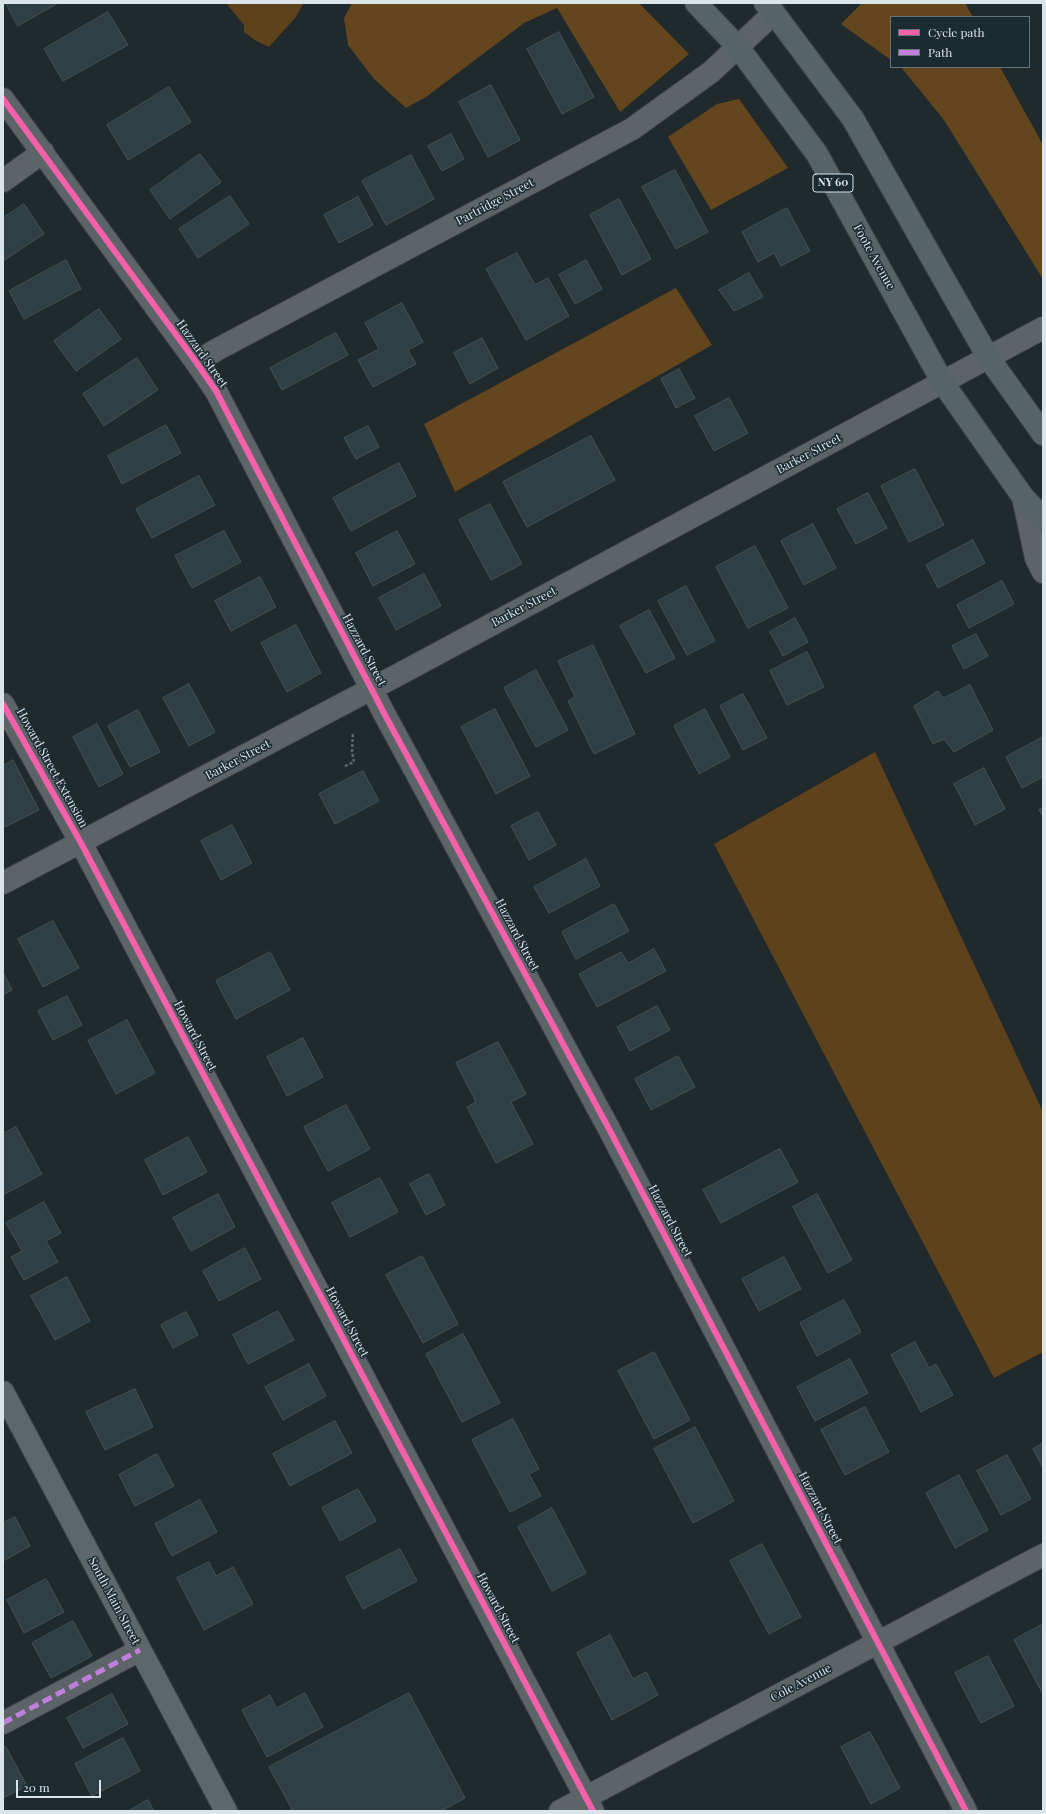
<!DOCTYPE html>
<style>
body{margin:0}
#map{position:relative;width:1046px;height:1814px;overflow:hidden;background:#20292c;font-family:"Playfair Display",serif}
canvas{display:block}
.frame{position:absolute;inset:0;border:4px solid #dae4e9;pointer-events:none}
.legend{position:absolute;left:890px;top:16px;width:140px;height:52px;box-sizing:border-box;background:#1a2b32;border:1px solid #67757b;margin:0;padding:5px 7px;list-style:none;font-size:12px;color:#dae4e9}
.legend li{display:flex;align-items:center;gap:8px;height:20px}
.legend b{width:20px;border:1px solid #67757b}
.scale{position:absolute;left:16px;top:1780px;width:85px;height:18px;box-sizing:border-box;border:2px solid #dae4e9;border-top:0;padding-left:5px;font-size:12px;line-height:14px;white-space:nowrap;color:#dae4e9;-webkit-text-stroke:3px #1a2b32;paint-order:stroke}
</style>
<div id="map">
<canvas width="1046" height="1814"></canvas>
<div class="frame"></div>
<ul class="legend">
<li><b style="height:5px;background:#f560ab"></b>Cycle path</li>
<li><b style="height:5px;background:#c07fdc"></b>Path</li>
</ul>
<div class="scale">20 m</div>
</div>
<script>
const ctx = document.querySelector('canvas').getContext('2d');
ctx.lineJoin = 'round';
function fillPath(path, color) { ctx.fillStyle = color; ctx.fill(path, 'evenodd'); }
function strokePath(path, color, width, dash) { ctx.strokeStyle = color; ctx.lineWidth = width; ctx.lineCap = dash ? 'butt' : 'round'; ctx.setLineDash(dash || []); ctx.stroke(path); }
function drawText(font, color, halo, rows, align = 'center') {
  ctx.font = font + ' "Playfair Display",serif'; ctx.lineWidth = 3; ctx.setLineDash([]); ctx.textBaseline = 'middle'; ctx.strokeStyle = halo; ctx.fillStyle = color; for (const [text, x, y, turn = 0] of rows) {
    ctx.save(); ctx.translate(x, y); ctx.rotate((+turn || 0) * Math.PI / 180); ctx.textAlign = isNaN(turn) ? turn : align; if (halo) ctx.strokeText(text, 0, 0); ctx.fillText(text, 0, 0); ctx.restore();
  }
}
fillPath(new Path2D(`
 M 226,3 L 304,3 L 295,18 L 269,47 L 256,41 L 244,32 L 244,25 Z
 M 875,752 L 1043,1112 L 1043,1352 L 994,1378 L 714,844 Z`), '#5d421c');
fillPath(new Path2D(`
 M 352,3 L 639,3 L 689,54 L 620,112 L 557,8 L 524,23 L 426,97 L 406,108 L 374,79 L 348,45 L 344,18 Z
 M 862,3 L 965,3 L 973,17 L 891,17 L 891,60 L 841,24 Z
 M 901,67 L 1000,67 L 1043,145 L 1043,279 L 944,120 Z
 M 739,99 L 788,168 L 711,210 L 668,137 L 717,104 Z
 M 676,288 L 712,345 L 455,492 L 424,424 Z`), '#63461e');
const building = new Path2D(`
 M 6,3 L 58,3 L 18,26 Z
 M 108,12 L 128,45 L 63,81 L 44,49 Z
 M 559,32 L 594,97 L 562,114 L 527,49 Z
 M 491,85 L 520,140 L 488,157 L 459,102 Z
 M 169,87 L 191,122 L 128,160 L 107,125 Z
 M 451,134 L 464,159 L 442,171 L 428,146 Z
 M 200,154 L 221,182 L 170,219 L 150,190 Z
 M 411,155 L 434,199 L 386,225 L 362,181 Z
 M 675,170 L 708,232 L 676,249 L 642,187 Z
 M 230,196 L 249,224 L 198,258 L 179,229 Z
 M 358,197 L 373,225 L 339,243 L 324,215 Z
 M 619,199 L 651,259 L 622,275 L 590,215 Z
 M 24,204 L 44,234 L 3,261 L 3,218 Z
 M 787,208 L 810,251 L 781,266 L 774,253 L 758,262 L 742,232 Z
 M 517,253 L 535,285 L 548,278 L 569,316 L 526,340 L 486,269 Z
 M 66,260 L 81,289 L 24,319 L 9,291 Z
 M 586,260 L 602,289 L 575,304 L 559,275 Z
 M 749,273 L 763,297 L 734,311 L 719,290 Z
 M 402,303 L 423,342 L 408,350 L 416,364 L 373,387 L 358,360 L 379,349 L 365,323 Z
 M 99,309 L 121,339 L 76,371 L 54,341 Z
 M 336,333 L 348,355 L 282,390 L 270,368 Z
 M 482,338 L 498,368 L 470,384 L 454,353 Z
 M 137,358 L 158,390 L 104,426 L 83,394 Z
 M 679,369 L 695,398 L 676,408 L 661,379 Z
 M 729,398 L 748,433 L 714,451 L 695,416 Z
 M 166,425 L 181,453 L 122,484 L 108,456 Z
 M 368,426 L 379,447 L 356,459 L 344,438 Z
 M 591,436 L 615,480 L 527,527 L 503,482 Z
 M 399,463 L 416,496 L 351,531 L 333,498 Z
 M 915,469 L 944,525 L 909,542 L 881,486 Z
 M 199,476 L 215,505 L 152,538 L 136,509 Z
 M 868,493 L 887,528 L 856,544 L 837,509 Z
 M 490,504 L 522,564 L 491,580 L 459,520 Z
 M 813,524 L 836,568 L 804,585 L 781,541 Z
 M 224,531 L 241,562 L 192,588 L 175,556 Z
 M 397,531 L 415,564 L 373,586 L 356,553 Z
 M 973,540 L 985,563 L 938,588 L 926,565 Z
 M 755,546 L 788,608 L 748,628 L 716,567 Z
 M 424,574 L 441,606 L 396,630 L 379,598 Z
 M 260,577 L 276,607 L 231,631 L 215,601 Z
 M 1002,581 L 1014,604 L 969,628 L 957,605 Z
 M 686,586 L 715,641 L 687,655 L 658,601 Z
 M 649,610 L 675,658 L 646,673 L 620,626 Z
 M 795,618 L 808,642 L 783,656 L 770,632 Z
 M 296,625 L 321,673 L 287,692 L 261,643 Z
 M 976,634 L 988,656 L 964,669 L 952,646 Z
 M 593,645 L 635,734 L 594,754 L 568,701 L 575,697 L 558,661 Z
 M 807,652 L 824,687 L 787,705 L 770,671 Z
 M 536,670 L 568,730 L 536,747 L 504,688 Z
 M 189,684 L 215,732 L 189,746 L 163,698 Z
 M 970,685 L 993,730 L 954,752 L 944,739 L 933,744 L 914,706 L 938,691 L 943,698 Z
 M 743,694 L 767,738 L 743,750 L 720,706 Z
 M 495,709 L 530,776 L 496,794 L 461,727 Z
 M 705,709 L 730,757 L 699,774 L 674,726 Z
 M 138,710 L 160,752 L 130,767 L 108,726 Z
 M 97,724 L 123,774 L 99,787 L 73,737 Z
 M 1043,737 L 1043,777 L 1022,788 L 1006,757 Z
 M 13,760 L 39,810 L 5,827 L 3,823 L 3,766 Z
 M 984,768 L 1005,809 L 975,825 L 954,784 Z
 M 363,771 L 379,801 L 335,824 L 319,794 Z
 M 1043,808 L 1043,817 L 1039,810 Z
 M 538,812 L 556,845 L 529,860 L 511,826 Z
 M 232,825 L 252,863 L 221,880 L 201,841 Z
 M 586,859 L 600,886 L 549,913 L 534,887 Z
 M 614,904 L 629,931 L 576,959 L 562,932 Z
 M 53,921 L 79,968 L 43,987 L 18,939 Z
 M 654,949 L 666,971 L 597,1007 L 579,974 L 621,952 L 628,963 Z
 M 270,952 L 290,990 L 236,1019 L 216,981 Z
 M 3,972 L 12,990 L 3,995 Z
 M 67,996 L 82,1025 L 53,1040 L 38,1011 Z
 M 657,1006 L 670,1030 L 630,1051 L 617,1027 Z
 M 127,1020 L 155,1073 L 116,1094 L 88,1041 Z
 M 303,1038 L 323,1077 L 287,1096 L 267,1057 Z
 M 498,1042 L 526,1094 L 511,1102 L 533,1144 L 496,1163 L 467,1107 L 476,1102 L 456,1063 Z
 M 678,1056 L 695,1087 L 651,1110 L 635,1079 Z
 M 346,1105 L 370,1149 L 328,1171 L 304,1127 Z
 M 16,1127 L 42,1174 L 3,1195 L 3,1134 Z
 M 188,1137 L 207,1172 L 163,1195 L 145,1160 Z
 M 780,1149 L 798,1182 L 721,1223 L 703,1190 Z
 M 429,1174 L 445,1205 L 426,1215 L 410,1184 Z
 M 380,1178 L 398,1212 L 350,1237 L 332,1203 Z
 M 218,1194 L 235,1227 L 191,1251 L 173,1218 Z
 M 817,1194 L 852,1260 L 828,1273 L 793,1207 Z
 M 44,1202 L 61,1233 L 46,1241 L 58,1262 L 24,1280 L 11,1257 L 22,1251 L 6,1223 Z
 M 245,1248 L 261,1279 L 219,1301 L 203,1271 Z
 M 422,1256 L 458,1324 L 423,1343 L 386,1275 Z
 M 784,1257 L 801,1289 L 759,1311 L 742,1279 Z
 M 67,1277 L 90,1321 L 55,1340 L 31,1296 Z
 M 844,1300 L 861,1332 L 817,1356 L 800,1323 Z
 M 278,1311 L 294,1340 L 248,1364 L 233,1335 Z
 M 186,1312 L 198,1335 L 173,1348 L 161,1325 Z
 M 463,1334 L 500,1403 L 462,1422 L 426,1354 Z
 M 915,1342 L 929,1368 L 936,1364 L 953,1395 L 921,1412 L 891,1355 Z
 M 654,1352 L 690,1420 L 654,1439 L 618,1371 Z
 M 850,1359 L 868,1393 L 815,1421 L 797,1387 Z
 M 309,1364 L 326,1396 L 283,1420 L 265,1387 Z
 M 135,1389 L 153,1427 L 105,1450 L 86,1412 Z
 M 865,1407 L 889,1452 L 845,1475 L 821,1430 Z
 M 513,1419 L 539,1469 L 529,1474 L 541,1496 L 510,1512 L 472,1440 Z
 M 335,1421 L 352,1453 L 290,1486 L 273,1454 Z
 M 695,1427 L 734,1501 L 693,1523 L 654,1449 Z
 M 1043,1443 L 1043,1468 L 1033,1449 Z
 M 157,1454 L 174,1486 L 135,1506 L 119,1475 Z
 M 1007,1455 L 1031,1499 L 1001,1515 L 977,1471 Z
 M 959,1475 L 988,1530 L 955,1548 L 926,1493 Z
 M 358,1489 L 376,1521 L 340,1541 L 322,1508 Z
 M 200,1500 L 217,1532 L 172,1556 L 155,1524 Z
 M 552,1508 L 586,1573 L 552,1591 L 518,1527 Z
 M 15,1517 L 30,1546 L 3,1561 L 3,1523 Z
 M 762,1544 L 801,1617 L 769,1634 L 730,1561 Z
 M 400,1549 L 417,1581 L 363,1609 L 346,1577 Z
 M 209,1562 L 216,1576 L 233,1567 L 253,1604 L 204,1630 L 177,1578 Z
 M 46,1579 L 64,1612 L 24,1633 L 7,1600 Z
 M 73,1621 L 92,1656 L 51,1678 L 32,1643 Z
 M 1043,1624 L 1043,1694 L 1014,1640 Z
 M 610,1635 L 633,1679 L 646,1672 L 658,1695 L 612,1720 L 577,1653 Z
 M 988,1656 L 1014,1706 L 981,1723 L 955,1673 Z
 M 305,1693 L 323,1727 L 267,1757 L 242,1710 L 270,1695 L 276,1708 Z
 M 409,1693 L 465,1798 L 441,1811 L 293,1811 L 269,1767 Z
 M 112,1694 L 128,1724 L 83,1748 L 67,1718 Z
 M 870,1732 L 900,1788 L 871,1804 L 841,1747 Z
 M 123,1738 L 140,1771 L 92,1796 L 75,1764 Z
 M 6,1747 L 27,1786 L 3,1798 L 3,1749 Z
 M 148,1800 L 154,1811 L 128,1811 Z`);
fillPath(building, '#2e3f45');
strokePath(building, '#485052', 1);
const street = new Path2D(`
 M 3,99 L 196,362 L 216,391 L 385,715 L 608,1127 L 966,1811
 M 3,181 L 43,152
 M 196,362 L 218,349 L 632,129 L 711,72 L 774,13
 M 1023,497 L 1036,558 L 1043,572
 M 3,704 L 81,843 L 593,1811
 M 3,883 L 394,677 L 1043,328
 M 3,1723 L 140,1650
 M 560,1811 L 1043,1555`);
const secondary = new Path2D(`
 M 3,1392 L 226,1811`);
const highway = new Path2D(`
 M 696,3 L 738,47 L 817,154 L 943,383 L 1023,497 L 1043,518
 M 765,3 L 774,13 L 853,119 L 988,357 L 1043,434`);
strokePath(street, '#3c4347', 24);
strokePath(secondary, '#3c4347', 24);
strokePath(highway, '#3c4347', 24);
strokePath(new Path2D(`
 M 345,766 L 354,762 L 352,752 L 353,732
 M 290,1811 L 292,1810`), '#5e6568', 2.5, [3, 2]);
strokePath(street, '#5c6467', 22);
strokePath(secondary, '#5d666a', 22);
strokePath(highway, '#566468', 22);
strokePath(new Path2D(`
 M 3,1723 L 140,1650`), '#c07fdc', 5, [10, 5]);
strokePath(new Path2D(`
 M 3,99 L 196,362 L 216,391 L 385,715 L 608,1127 L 966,1811
 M 3,704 L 81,843 L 593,1811`), '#f560ab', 6);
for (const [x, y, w] of [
 [833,183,40]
]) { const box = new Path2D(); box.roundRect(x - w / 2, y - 9, w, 18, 3); ctx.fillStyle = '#1a2b32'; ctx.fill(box); strokePath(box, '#dae4e9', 1); }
drawText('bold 11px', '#dae4e9', null, [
 ["NY 60",833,183]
]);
drawText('12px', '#dae4e9', '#1a2b32', [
 ["Partridge Street",495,202,-28],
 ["Foote Avenue",874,257,61],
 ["Hazzard Street",202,354,55],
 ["Barker Street",809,454,-28],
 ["Barker Street",524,607,-28],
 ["Hazzard Street",364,650,62],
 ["Barker Street",238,760,-28],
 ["Howard Street Extension",52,768,61],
 ["Hazzard Street",517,935,62],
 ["Howard Street",195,1036,62],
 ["Hazzard Street",670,1221,62],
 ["Howard Street",347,1322,62],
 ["Hazzard Street",820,1508,62],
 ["South Main Street",114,1601,62],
 ["Howard Street",498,1608,62],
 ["Cole Avenue",801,1683,-28]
]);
</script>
